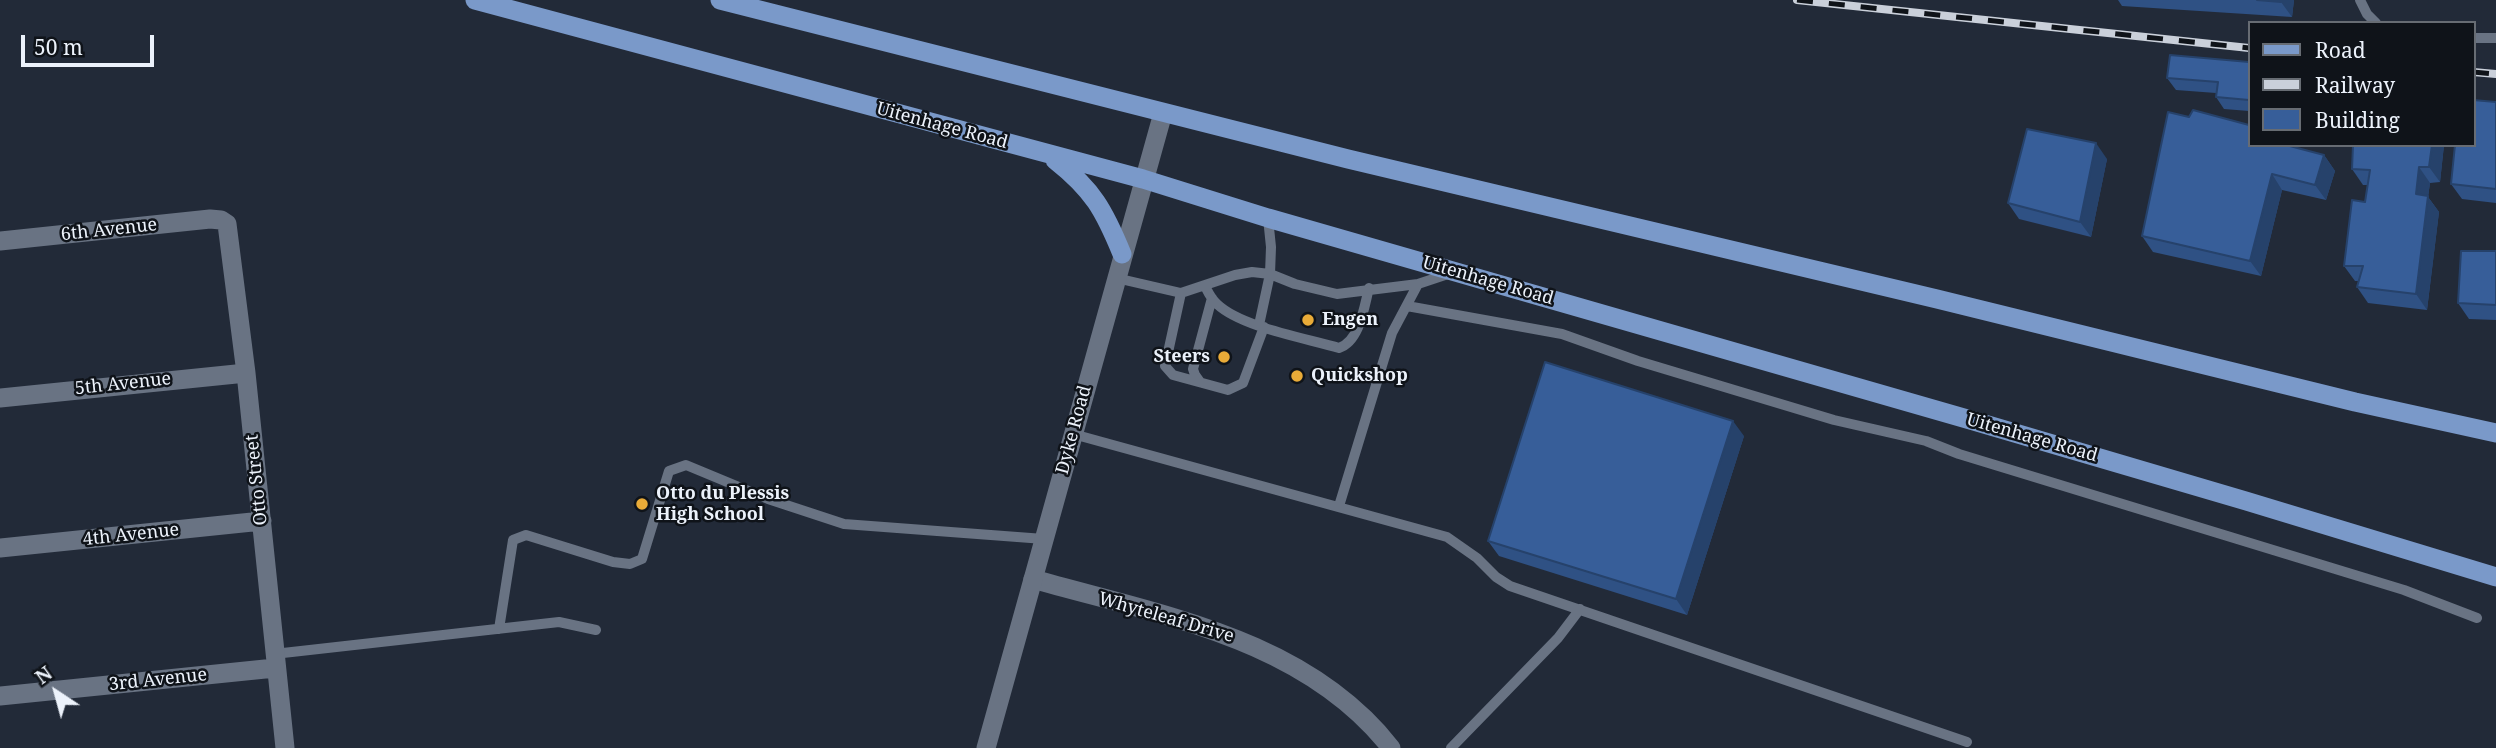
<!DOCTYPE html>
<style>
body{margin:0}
#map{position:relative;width:2496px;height:748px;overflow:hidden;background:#222a38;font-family:"Noto Serif",serif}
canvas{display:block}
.legend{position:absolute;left:2248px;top:21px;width:228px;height:126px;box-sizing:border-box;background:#0f1319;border:2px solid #676c73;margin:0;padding:9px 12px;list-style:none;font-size:21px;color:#ecf2fb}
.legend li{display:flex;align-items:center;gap:14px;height:35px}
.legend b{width:35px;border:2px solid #676c73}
.north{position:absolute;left:21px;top:657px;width:70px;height:70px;-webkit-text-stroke:5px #0f1319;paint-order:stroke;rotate:324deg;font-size:19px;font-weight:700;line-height:28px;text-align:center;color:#ecf2fb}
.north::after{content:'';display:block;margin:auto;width:24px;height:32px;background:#ecf2fb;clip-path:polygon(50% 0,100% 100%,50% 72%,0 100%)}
.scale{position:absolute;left:21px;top:35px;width:133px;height:32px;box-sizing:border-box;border:4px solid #ecf2fb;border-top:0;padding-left:9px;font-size:21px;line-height:24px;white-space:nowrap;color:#ecf2fb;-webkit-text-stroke:5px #0f1319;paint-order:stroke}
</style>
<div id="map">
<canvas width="2496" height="748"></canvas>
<ul class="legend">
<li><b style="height:9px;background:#7a99c9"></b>Road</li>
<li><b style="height:9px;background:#cad0da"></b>Railway</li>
<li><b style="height:19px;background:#375e99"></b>Building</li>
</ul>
<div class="north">N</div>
<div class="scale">50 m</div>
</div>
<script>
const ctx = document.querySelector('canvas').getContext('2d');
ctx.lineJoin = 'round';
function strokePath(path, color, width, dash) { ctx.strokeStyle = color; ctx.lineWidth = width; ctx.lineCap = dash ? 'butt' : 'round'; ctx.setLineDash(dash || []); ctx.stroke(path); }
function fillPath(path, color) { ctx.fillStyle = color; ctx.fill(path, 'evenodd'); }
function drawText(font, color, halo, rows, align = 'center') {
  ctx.font = font + ' "Noto Serif",serif'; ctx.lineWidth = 5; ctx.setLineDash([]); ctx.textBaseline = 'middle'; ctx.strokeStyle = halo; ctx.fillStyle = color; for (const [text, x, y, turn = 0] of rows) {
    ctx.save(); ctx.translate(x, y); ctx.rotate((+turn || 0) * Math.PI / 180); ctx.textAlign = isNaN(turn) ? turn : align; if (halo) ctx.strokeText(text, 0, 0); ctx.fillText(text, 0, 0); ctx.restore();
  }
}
strokePath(new Path2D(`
 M 2360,0 L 2367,14 L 2376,23
 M 2473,38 L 2496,38
 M 1268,218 L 1271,247 L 1270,274 L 1295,284 L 1337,294 L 1418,284 L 1451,273
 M 1116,278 L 1181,293 L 1235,275 L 1252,272 L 1270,274 L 1259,325
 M 1205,286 C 1208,292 1211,299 1217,304 C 1241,327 1305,338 1339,348 C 1360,341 1364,307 1369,288
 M 1181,293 L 1165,366 L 1173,375 L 1228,390 L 1243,383 L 1264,327
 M 1407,306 L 1562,334 L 1638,361 L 1834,420 L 1926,441 L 1959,454 L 2404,590 L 2477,618
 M 1200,382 L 1195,375 L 1193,369 L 1212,298
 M 1073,434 L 1447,537 L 1477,558 L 1496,577 L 1510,586 L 1967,742
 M 1339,506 L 1392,333 L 1418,284
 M 499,629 L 513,540 L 526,535 L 613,562 L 630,564 L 642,559 L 669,471 L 686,465 L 768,499 L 844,524 L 1044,539
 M 274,654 L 559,622 L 596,630
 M 1451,748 L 1558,638 L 1580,609`), '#697383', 10);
strokePath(new Path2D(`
 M 0,241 L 210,219 L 221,220 L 227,224 L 246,373 L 285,748
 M 0,398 L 246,373
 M 0,548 L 262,521
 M 1033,579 C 1159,615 1305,638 1391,748
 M 0,696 L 275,668`), '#697383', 19);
strokePath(new Path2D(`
 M 986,748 L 1163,113`), '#697383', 19);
strokePath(new Path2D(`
 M 475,0 L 1143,179 L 1268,218 L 1974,421 L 2246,501 L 2496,577
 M 720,0 L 1348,159 L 1937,299 L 2355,402 L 2496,433
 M 1055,160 C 1093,190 1104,210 1122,254`), '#7a99c9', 19);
const rail = new Path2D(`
 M 1797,0 L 2249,48
 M 2473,72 L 2496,74`);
strokePath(rail, '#cad0da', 8);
strokePath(rail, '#0f1319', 5, [16]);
fillPath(new Path2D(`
 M 2118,0 L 2294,0 L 2292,17 L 2122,6 Z
 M 2249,62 L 2249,111 L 2224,109 L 2216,97 L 2216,93 L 2176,90 L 2167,78 Z
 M 2496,102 L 2496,203 L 2462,199 L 2451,184 Z
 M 2249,145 L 2324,155 L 2335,171 L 2326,200 L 2282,190 L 2261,276 L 2153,252 L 2142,236 Z
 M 2444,145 L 2440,182 L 2430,183 L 2428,197 L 2439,212 L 2427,310 L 2368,303 L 2357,287 L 2359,281 L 2355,281 L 2344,266 L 2365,202 L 2368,185 L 2363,185 L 2352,169 Z
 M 2107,159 L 2091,237 L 2019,219 L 2008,203 Z
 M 2496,251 L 2496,320 L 2469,319 L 2458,303 Z
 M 1744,436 L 1687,615 L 1499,556 L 1488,541 Z`), '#2f5184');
fillPath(new Path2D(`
 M 2281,0 L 2294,0 L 2292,17 L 2281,2 Z
 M 2096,143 L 2107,159 L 2091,237 L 2080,222 Z
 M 2432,145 L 2444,145 L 2440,182 L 2429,167 Z
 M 2324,155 L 2335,171 L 2326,200 L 2315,185 Z
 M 2419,167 L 2430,183 L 2428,197 L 2439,212 L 2427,310 L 2416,294 L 2416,194 Z
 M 2272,174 L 2282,190 L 2261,276 L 2250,261 Z
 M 1733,421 L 1744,436 L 1687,615 L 1676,599 Z`), '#26426b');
const building = new Path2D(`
 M 2257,0 L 2281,0 L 2281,2 Z
 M 2170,55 L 2249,62 L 2249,100 L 2216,97 L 2218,82 L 2167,78 Z
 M 2473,100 L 2496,102 L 2496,189 L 2451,184 L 2455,145 L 2473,145 Z
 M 2193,110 L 2249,125 L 2249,145 L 2286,145 L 2324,155 L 2315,185 L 2272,174 L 2250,261 L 2142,236 L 2168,112 L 2189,117 Z
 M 2027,129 L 2096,143 L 2080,222 L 2008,203 Z
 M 2353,145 L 2432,145 L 2429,167 L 2419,167 L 2416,194 L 2428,196 L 2416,294 L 2357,287 L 2363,266 L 2344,266 L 2352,200 L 2365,202 L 2370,170 L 2352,169 Z
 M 2461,251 L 2496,251 L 2496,305 L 2458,303 Z
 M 1545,362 L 1733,421 L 1676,599 L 1488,541 Z`);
fillPath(building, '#375e99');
strokePath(building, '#26426b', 2);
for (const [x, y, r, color] of [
 [1308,320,7,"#e9ab38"],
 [1224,357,7,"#e9ab38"],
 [1297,376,7,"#e9ab38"],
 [642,504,7,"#e9ab38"]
]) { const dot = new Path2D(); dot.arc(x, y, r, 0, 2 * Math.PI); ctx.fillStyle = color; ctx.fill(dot); strokePath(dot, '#0f1319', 2.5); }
drawText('18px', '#ecf2fb', '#0f1319', [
 ["Uitenhage Road",942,126,15],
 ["6th Avenue",109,230,-6],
 ["Uitenhage Road",1488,281,16],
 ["5th Avenue",123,384,-6],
 ["Dyke Road",1074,430,-75],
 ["Uitenhage Road",2032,438,16],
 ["Otto Street",257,480,-96],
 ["4th Avenue",131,535,-6],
 ["Whyteleaf Drive",1166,618,16],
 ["3rd Avenue",158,680,-6]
]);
drawText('bold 18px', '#ecf2fb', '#0f1319', [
 ["Engen",1322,320],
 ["Steers",1210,357,"right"],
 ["Quickshop",1311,376],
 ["Otto du Plessis",656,494],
 ["High School",656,515]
], 'left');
</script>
